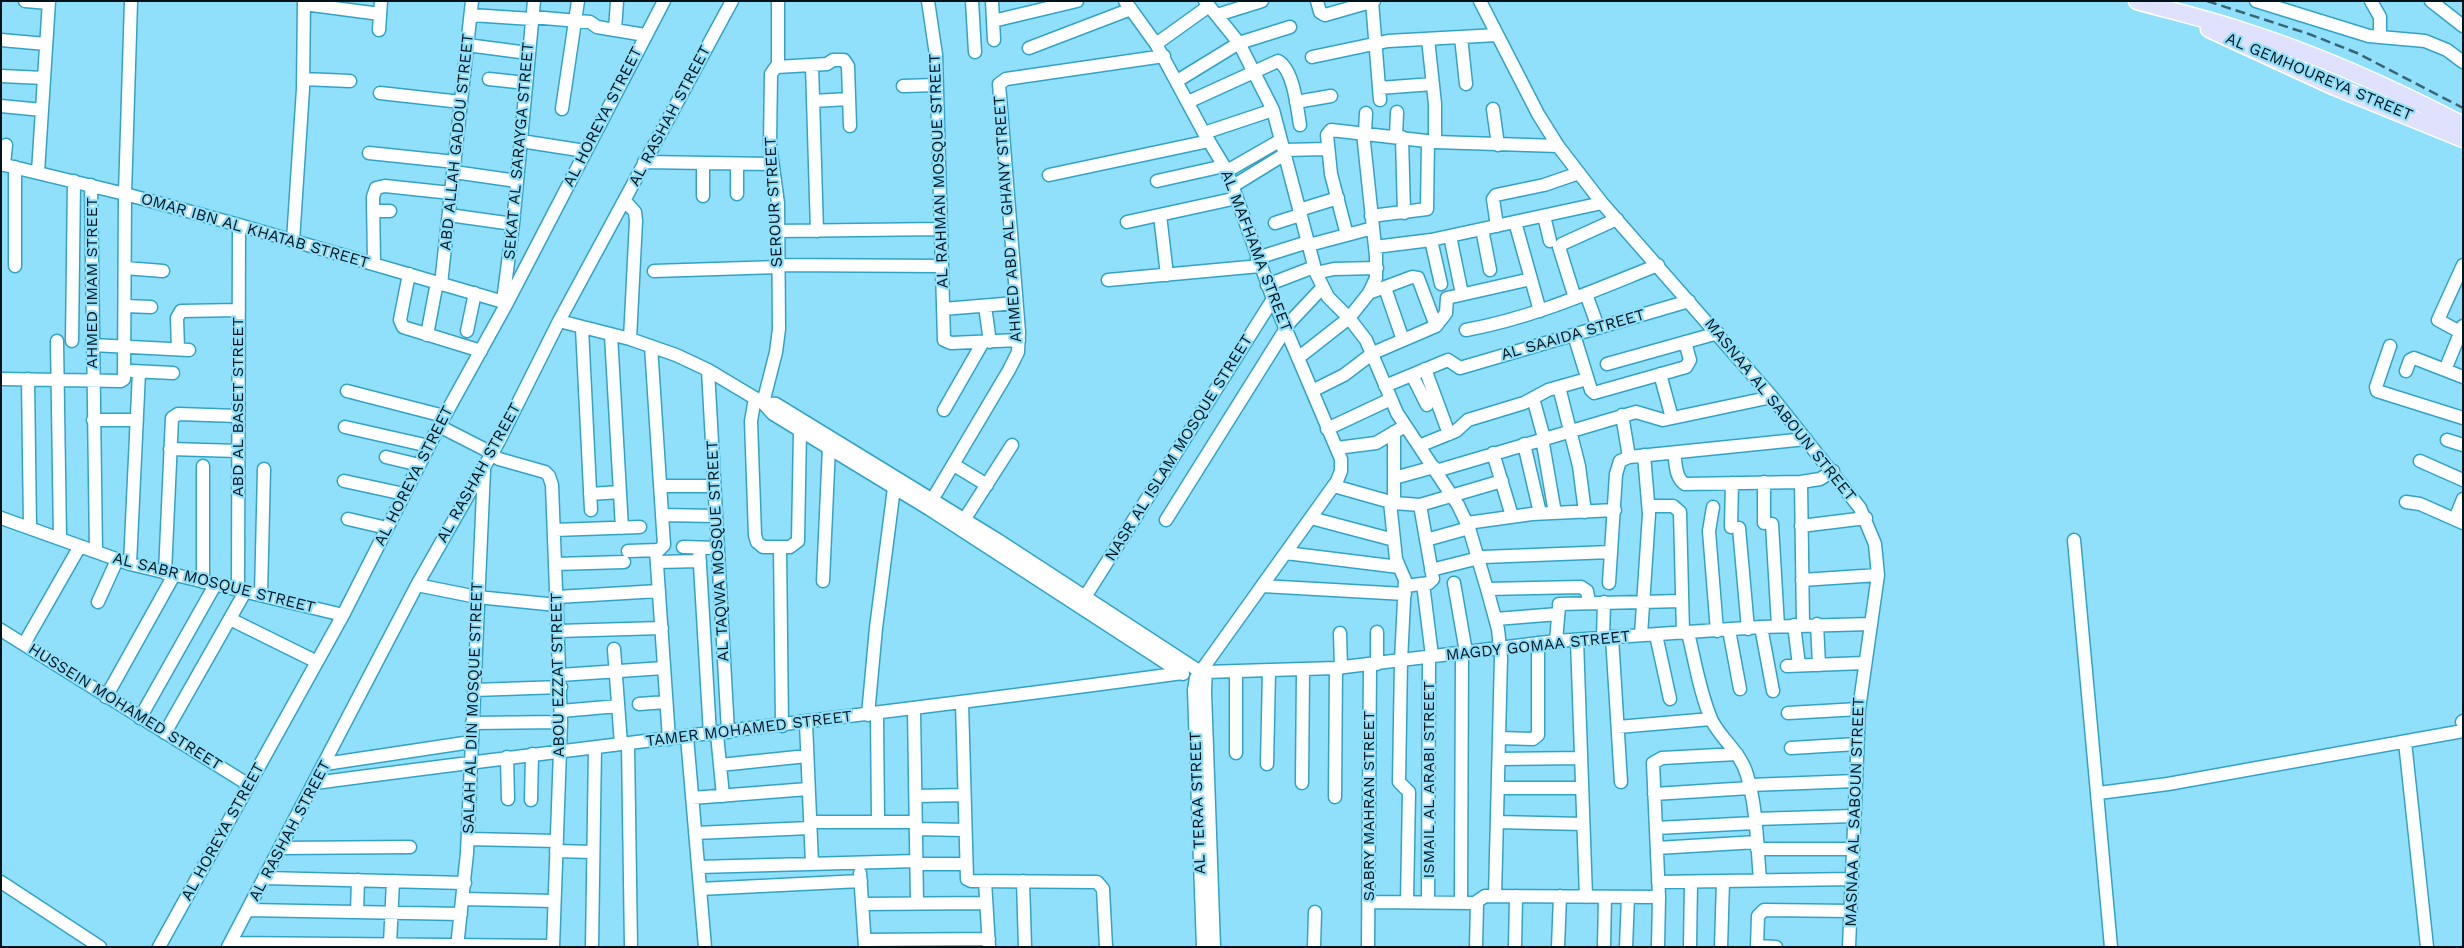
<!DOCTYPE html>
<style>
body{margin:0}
#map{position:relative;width:2464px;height:948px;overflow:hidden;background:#90e0fc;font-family:"Work Sans",sans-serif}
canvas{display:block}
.frame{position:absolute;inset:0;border:2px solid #00131a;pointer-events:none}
</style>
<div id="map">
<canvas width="2464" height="948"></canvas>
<div class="frame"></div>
</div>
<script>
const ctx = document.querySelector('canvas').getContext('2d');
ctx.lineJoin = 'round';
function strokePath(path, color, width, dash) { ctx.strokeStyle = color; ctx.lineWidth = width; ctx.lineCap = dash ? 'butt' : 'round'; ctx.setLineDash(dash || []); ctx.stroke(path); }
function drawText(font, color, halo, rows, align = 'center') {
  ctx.font = font + ' "Work Sans",sans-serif'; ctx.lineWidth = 4.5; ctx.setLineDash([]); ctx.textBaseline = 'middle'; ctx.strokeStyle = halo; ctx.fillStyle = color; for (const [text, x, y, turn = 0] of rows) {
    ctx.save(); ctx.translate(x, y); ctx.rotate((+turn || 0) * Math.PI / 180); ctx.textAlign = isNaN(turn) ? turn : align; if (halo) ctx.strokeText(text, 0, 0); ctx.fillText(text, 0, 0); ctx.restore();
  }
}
const minor = new Path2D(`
 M 25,1 L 49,3
 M 928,1 L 936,55 L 944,340 L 951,343 L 1019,340
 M 972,1 L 975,52
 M 992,1 L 994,40
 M 1125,1 L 1156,44 L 1204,133 L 1227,171 L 1273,299 L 1341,459 L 1341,471 L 1337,481 L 1196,678 L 1194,690 L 1203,947
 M 1205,1 L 1239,43 L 1273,110 L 1316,273 L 1328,297 L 1349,318 L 1366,340 L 1397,413 L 1458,505 L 1469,528 L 1487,589 L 1498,629 L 1501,658 L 1495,896
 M 1317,1 L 1320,12 L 1325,15 L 1374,1
 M 1372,1 L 1380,100
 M 1480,1 L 1538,114 L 1558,146 L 1602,203 L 1772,397 L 1860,508 L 1875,544 L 1878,575 L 1859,709 L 1849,947
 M 2256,1 L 2369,36 L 2425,41 L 2447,50 L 2463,62
 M 2371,1 L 2380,17 L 2380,37
 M 2431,1 L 2463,26
 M 304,4 L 380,14
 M 471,15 L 532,19
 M 1217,15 L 1262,1
 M 532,17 L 590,22 L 597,27 L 645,35
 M 993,21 L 1077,1
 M 379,30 L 381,1
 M 615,30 L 617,1
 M 1461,37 L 1466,84
 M 1428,39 L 1435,104 L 1435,142
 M 1,40 L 46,44
 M 1156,44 L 1209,6
 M 467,45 L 528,53
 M 1029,48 L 1131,9
 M 1312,57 L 1388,41 L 1497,35
 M 812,65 L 817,231
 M 777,67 L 827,64 L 833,60 L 844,60 L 848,66 L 850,126
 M 1,76 L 44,78
 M 303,79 L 350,81
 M 489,79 L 526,83
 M 1177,81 L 1239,43 L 1290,27
 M 903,86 L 937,85
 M 1379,88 L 1433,84
 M 380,93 L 461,102
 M 813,101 L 849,99
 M 1188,102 L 1278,61 C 1294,70 1297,108 1300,125
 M 1296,102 L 1331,96
 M 1,106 L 42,110
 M 562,109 L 578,1
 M 1493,109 L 1498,145
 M 1204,133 L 1273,110
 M 1365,133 L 1366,113
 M 1396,137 L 1397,112
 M 1402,137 L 1404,213
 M 521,141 L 585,151
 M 1284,150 L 1327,149
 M 369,153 L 455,162
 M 644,162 L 772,164
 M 1,164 L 125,194 L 239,225 L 507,303
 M 703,164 L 703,196
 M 737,164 L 737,194
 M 4,165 L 6,145
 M 15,167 L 15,266
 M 1227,171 L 1281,140
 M 38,172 L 49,1
 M 454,172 L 517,181
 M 1049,175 L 1209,141
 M 1157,181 L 1224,166
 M 91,185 L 96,552
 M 1233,186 L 1285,154
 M 625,201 L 635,212 L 636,221 L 630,339
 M 1299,210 L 1338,198
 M 373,211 L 390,211
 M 449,215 L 513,224
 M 1160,215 L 1167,275
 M 1371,216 L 1427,209 L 1428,141
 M 1544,216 L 1550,241
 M 1127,222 L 1237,198
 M 1515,222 L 1540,311
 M 1275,223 L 1300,215
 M 1497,226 L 1493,199 L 1496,195 L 1544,185 L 1579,173
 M 1482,229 L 1490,270
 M 778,231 L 941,229
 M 1347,235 L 1331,174 L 1327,135 L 1331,130 L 1435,142 L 1558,146
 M 1450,236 L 1462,294
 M 1431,240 L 1441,284
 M 293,241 L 303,89 L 304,1
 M 1309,245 L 1373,228
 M 1375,247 L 1431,240 L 1602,203
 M 1257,258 L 1308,242
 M 374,264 L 373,197 L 376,188 L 385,186 L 451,193
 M 778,265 L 942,266
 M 125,268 L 163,271
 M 654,271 L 778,267
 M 1316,273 L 1334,269 L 1377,268
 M 409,274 L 400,320 L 403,327 L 481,351
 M 1108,280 L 1260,266
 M 441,284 L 472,1
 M 1267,285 L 1314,267
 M 1385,288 L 1403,340
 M 1369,293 L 1412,277 L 1418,278 L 1436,326
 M 1586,294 L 1598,327
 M 1575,298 L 1559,247 L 1562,244 L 1617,219
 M 503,301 L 513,224 L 534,1
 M 125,306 L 151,307
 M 985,306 L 990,342
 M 943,309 L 1016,303
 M 559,321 L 630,339 L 676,355 L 708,370 L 763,403 L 773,414 L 929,509 L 1183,674
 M 582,328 L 591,510
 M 1466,330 C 1533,318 1595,290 1658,265
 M 467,331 L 475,293
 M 2460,332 L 2438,320 L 2463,265
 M 427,335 L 437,282
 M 611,335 L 622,528
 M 1574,335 L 1591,390 L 1594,393 L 1686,367 L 1690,360 L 1685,342
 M 57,341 L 60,538
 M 72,341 L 74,181
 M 92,345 L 189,350
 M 2390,346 L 2376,387 L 2377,391 L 2463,418
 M 178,349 L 177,318 L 181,311 L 239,310
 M 1298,358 L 1349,318 L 1369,293 L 1376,278 L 1376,256 L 1363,133
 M 1607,364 L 1718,333
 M 1425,369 L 1449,434
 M 708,370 L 728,732
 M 2445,370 L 2463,326
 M 132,371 L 173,373
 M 2406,371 L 2410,360 L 2414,358 L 2463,377
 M 1660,374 L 1672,418
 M 1412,375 L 1427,405
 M 1,379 L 121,381 L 124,379 L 125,194 L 131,1
 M 28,379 L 30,527
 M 1385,386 L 1448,360 L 1460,368 L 1689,301
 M 1559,387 L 1579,466 L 1585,512
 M 347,391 L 444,416
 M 1312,391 L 1344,375 L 1373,353 L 1436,326 L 1446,313 L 1447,298 L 1531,279
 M 755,398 L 751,421 L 755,535 L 757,542 L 763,547 L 790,547 L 798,541 L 800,430
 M 1533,398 L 1544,438
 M 763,403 L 776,404 L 998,540 L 1199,671
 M 763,403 L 776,352 L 779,329 L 778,203 L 770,145 L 771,74 L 778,64 L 778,1
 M 944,410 L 983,342
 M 1622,415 L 1629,457
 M 93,420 L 137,420
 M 439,426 L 484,449 L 499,459 L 545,472 L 549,476 L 552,485 L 561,722 L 553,947
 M 345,427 L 429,446
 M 1327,429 L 1391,399
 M 1542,438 L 1555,513
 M 2447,440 L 2463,445
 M 1524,444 L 1540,513
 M 1419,446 L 1456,431 L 1468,420 L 1524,403 L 1548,390 L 1587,379
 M 1337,448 L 1376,443 L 1405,426
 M 170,449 L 238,451
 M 1493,453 L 1512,516
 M 1674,453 C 1676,463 1675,478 1685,484 L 1801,482 L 1820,479 L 1833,471
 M 386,457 L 419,465
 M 2420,461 L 2463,480
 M 954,465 L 987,485
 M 1436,471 L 1636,412 L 1663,420 L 1772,397
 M 1394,478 L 1434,467
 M 344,481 L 404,494
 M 1764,482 L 1764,523
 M 1801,482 L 1803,625
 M 660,486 L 714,486
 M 1334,486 L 1394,503 L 1420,505 L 1502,481
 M 590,494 L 620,492
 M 932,500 L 1009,370 L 1018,352 L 1019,332 L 999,84 L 1006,79 L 1164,56
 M 1390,502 L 1396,559 L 1405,580 L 1401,661 L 1399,782 L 1409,792 L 1407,902
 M 2406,502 L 2420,504 L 2463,523
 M 1394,503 L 1394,432
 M 1649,506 L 1673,506 L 1680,512 L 1683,633
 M 1713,507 L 1709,531 L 1717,631
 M 662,515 L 716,516
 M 1,518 L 130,564 L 343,615
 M 1311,518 L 1394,540
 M 348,519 L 387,528
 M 2455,519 L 2463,499
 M 964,520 L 1012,445
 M 1166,520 L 1290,322 L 1322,288
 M 1467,523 L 1532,514 L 1615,510
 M 1772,524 L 1778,626
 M 1801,526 L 1866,518
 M 1731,527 L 1732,483
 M 1739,528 L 1748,629
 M 554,530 L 640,527
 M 1426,540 L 1469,528
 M 2074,540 L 2111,947
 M 683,547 L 718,548
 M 780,547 L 782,726
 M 699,548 L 710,734
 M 656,550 L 669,739
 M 628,551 L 659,550 L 664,545 L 651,346
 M 1286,553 L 1399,567
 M 657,562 L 700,561
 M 130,564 L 139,372
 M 555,564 L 624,562
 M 1431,570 L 1483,557 L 1611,552
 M 165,573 L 172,418 L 178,414 L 238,416
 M 1802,580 L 1878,575
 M 823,581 L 829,447
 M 203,582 L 203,466
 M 1454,583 L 1466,652
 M 1609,583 L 1616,474 L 1620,461 L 1629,457 L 1806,439
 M 1423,584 L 1432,656
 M 417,585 L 477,597 L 557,605
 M 1262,586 L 1405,594
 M 1405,586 L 1429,583 L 1433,579 L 1420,505
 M 1487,589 L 1581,587 L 1587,591 L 1589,602
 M 238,590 L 239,225
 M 261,595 L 264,469
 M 557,597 L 659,591
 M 1085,597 L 1273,299
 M 98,602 L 117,560
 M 1559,604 L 1682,601
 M 230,619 L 317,662
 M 1496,619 L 1558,614
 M 1817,624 L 1819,665
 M 1794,625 L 1799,665
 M 1761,627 L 1773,691
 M 1,630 L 249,785
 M 1729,630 L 1740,689
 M 558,631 L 662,628
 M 1377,632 L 1377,664
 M 1340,633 L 1341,668
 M 1688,633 C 1695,661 1700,694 1712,721 C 1722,740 1741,753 1747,775 C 1757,808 1757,846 1760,880
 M 1641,635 L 1649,514 L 1644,455
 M 1656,635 L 1670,699
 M 1612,637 L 1621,782
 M 1603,638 L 1604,602
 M 1577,640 L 1586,897
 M 1556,641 L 1559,607
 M 24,644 L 80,546
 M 614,649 L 621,744
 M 1206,666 L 1205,692 L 1214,947
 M 1787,666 L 1864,663
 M 1205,672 L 1336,668 L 1556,641 L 1761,627 L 1871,624
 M 1236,672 L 1236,753
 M 560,675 L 664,668
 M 474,690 L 561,687
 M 106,697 L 174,575
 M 962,703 L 967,879 L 971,881 L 1097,882 L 1103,889 L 1106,947
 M 639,704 L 666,702
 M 914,710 L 917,903
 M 561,711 L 618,706
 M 1788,713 L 1859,709
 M 877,714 L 878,822
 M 868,715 L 876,628 L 894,488
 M 140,718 L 215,585
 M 2462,722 L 2463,721
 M 472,723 L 561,722
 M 806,723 L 812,864
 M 1618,727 L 1711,719
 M 165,733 L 245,592
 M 717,734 L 723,796
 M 687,737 L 705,947
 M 1499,738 L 1533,739 L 1538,735 L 1538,643
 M 2405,742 L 2427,947
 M 628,744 L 631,947
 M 1791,748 L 1857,744
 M 507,757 L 508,799
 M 1499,759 L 1581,758
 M 325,764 L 471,742
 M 1267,764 L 1269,671
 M 720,765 L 807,756
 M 315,783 C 604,744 893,713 1182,673
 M 1302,783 L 1303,670
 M 1750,785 L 1856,781
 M 1498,788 L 1582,788
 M 2099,793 L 2168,784 L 2463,731
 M 1654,794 L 1750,788
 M 916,796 L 964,795
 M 1335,797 L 1336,668
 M 692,798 L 808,789
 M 531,800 L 532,754
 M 1755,819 L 1854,816
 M 810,822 L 916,822
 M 1497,822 L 1583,824
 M 1656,828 L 1755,823
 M 916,829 L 965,830
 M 695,833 L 810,828
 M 468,839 L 557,841
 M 281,848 L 410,847
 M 1657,848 L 1757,842
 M 1757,849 L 1853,849
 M 556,851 L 593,852
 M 917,864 L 966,864
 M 698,867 L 917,861
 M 860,873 L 865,947
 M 265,878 L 465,883
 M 985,881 L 989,947
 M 1023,881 L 1025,947
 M 1,882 L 100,947
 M 1658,882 L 1852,879
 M 700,889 L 861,881
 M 463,899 L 554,901
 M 1368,902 L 1475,903 L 1485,896 L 1659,897
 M 1428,903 L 1429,657
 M 1461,903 L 1462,652
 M 862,904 L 986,903
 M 248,910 L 461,914
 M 357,912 L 358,880
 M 865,940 L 989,939
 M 230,943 L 553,946
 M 390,944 L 393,881
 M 1757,946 L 1776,947
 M 159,947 L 343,615 L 439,426 L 507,303 L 664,1
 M 228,947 L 417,585 L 499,441 L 559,321 L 732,1
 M 457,947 L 467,853 L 484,470
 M 592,947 L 595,747
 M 1314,947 L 1315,912
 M 1368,947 L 1370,664
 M 1476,947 L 1477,903
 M 1515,947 L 1516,896
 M 1558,947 L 1560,896
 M 1604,947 L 1605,897
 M 1626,947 L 1628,897
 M 1658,947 L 1659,897 L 1653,763 L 1662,758 L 1737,754
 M 1690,947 L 1691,882
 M 1721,947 L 1723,881
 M 1757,947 L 1758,916 L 1764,910 L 1851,911`);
const major = new Path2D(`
 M 2137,1 C 2172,11 2208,19 2243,31 C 2319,55 2392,88 2463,125
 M 2209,29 L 2335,87 L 2463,139`);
strokePath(minor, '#33a3c5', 15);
strokePath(major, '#fff', 19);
strokePath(minor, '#fff', 12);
strokePath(major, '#e0e2fd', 16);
strokePath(new Path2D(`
 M 2207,1 L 2309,34 L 2357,53 L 2463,108`), '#396474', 2.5, [10, 5]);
drawText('16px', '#00131a', '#90e0fc', [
 ["AL GEMHOUREYA STREET",2319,77,23],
 ["AL RASHAH STREET",670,116,-62],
 ["AL HOREYA STREET",603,117,-63],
 ["ABD ALLAH GADOU STREET",457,142,-84],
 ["SEKAT AL SARAYGA STREET",519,151,-85],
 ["AL RAHMAN MOSQUE STREET",939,171,-92],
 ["SEROUR STREET",774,202,-93],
 ["AHMED ABD AL GHANY STREET",1008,219,-94],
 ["OMAR IBN AL KHATAB STREET",255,231,16],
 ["AL MAFHAMA STREET",1256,251,69],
 ["AHMED IMAM STREET",92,283,-90],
 ["AL SAAIDA STREET",1573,335,-16],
 ["ABD AL BASET STREET",238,407,-90],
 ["MASNAA AL SABOUN STREET",1780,410,51],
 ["NASR AL ISLAM MOSQUE STREET",1179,448,-58],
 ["AL RASHAH STREET",479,473,-61],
 ["AL HOREYA STREET",414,476,-63],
 ["AL TAQWA MOSQUE STREET",718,551,-93],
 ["AL SABR MOSQUE STREET",214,583,14],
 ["MAGDY GOMAA STREET",1538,646,-6],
 ["ABOU EZZAT STREET",558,675,-91],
 ["HUSSEIN MOHAMED STREET",125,707,32],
 ["SALAH AL DIN MOSQUE STREET",473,708,-88],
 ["TAMER MOHAMED STREET",749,729,-7],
 ["ISMAIL AL ARABI STREET",1429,780,-90],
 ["AL TERAA STREET",1198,803,-92],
 ["SABRY MAHRAN STREET",1369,806,-90],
 ["MASNAA AL SABOUN STREET",1855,812,-88],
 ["AL RASHAH STREET",290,831,-62],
 ["AL HOREYA STREET",223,832,-61]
]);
</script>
